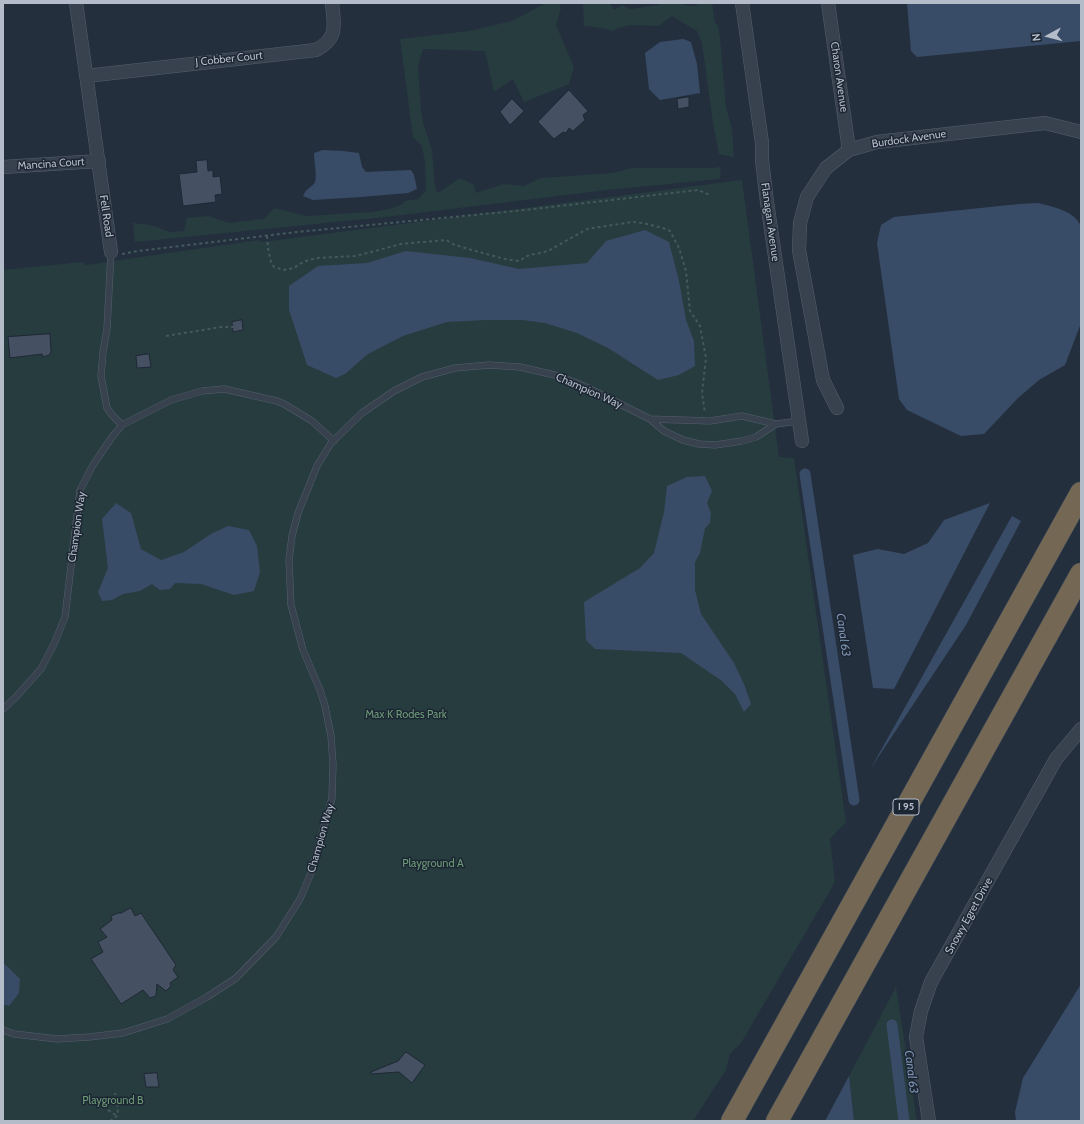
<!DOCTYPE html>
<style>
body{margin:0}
#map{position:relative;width:1084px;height:1124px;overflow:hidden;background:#242f3e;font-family:Cabin,sans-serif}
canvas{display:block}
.frame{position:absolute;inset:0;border:4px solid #b4bcc9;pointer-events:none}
.north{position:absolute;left:1028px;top:16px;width:40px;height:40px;-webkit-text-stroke:3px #1d2633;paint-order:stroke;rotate:263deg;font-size:11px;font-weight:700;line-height:16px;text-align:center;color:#b4bcc9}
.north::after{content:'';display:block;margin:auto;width:14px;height:18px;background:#b4bcc9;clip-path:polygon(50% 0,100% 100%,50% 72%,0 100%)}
</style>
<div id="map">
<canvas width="1084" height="1124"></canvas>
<div class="frame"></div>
<div class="north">N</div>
</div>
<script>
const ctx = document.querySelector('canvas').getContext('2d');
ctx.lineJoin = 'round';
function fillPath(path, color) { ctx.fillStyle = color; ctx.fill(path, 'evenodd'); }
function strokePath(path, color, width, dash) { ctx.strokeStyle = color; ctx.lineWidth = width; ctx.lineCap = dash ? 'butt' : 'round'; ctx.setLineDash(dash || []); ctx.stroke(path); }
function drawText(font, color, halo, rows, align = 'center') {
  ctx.font = font + ' Cabin,sans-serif'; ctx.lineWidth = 3; ctx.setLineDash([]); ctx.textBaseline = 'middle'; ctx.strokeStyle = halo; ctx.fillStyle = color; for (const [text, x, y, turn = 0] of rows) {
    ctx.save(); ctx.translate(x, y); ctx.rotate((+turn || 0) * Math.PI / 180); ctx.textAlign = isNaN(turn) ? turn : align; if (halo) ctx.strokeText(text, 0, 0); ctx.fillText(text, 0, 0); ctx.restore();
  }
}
fillPath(new Path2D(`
 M 546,3 L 559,3 L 561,8 L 556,25 L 574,67 L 569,84 L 524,102 L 513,79 L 494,92 L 485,51 L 423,49 L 418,66 L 421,110 L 423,123 L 432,150 L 435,188 L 438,193 L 460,178 L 474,185 L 476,193 L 503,184 L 524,186 L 541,178 L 613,173 L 631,168 L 712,168 L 720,167 L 721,174 L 719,179 L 607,190 L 385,217 L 135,242 L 133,223 L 151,225 L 170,232 L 184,231 L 187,218 L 208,216 L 229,223 L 264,219 L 274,208 L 306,216 L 372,212 L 389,209 L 403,204 L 405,201 L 418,199 L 426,191 L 425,162 L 422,146 L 413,137 L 400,39 L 469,31 L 512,21 Z
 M 583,3 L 610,3 L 614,10 L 622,5 L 631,9 L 658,5 L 659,3 L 683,3 L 683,5 L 697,6 L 697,3 L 712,3 L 715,23 L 718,26 L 720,38 L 726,107 L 732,129 L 734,157 L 719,154 L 713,123 L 702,43 L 697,31 L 672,16 L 659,26 L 630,25 L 618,28 L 613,31 L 602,28 L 584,26 Z
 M 742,180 L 779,457 L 794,458 L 846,822 L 830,839 L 835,882 L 741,1043 L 730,1054 L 726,1070 L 693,1121 L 3,1121 L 3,270 L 82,262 L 86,265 L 259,240 L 262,242 Z
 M 896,987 L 917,1121 L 854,1121 L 849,1076 Z`), '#263c3f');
fillPath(new Path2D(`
 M 907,3 L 1081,3 L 1081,41 L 917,57 L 911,51 Z
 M 683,39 L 691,42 L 697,64 L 700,93 L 660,100 L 649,89 L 645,53 L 660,42 Z
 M 323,150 L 343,151 L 359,153 L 362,167 L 366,172 L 411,170 L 414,175 L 417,189 L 408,193 L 361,197 L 313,200 L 303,196 C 307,187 313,187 315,182 C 317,176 314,160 314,153 Z
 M 1039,203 C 1055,208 1073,210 1081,226 L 1081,323 L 1065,365 L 1039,380 L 1018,398 L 984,434 L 961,436 L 907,410 L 899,399 L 877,243 L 881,225 L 894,217 L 1019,204 Z
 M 645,230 L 669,242 L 679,281 L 686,320 L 694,341 L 695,366 L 679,375 L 658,380 L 608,348 L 577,333 L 545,323 L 522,320 L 485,320 L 447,322 L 403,336 L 368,354 L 345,374 L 336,378 L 307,365 L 289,310 L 289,286 L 318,266 L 367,263 L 406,251 L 470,258 L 519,269 L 587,263 L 606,241 Z
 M 705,476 L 712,491 L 707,503 L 711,513 L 710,523 L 705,528 L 700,553 L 695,562 L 695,590 L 701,614 L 734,663 L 744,684 L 751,704 L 744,712 L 735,694 L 722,681 L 681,653 L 595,649 L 586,640 L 584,602 L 640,568 L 654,553 L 664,512 L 667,486 L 687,477 Z
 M 116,503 L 131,513 L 141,549 L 161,560 L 184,552 L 211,534 L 228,526 L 249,530 L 257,546 L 260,572 L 254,591 L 234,595 L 201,584 L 175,583 L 170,589 L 160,590 L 152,584 L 140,591 L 123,594 L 112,600 L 102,601 L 98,592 L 108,568 L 102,519 Z
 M 990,503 L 894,689 L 873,688 L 853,555 L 878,549 L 904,554 L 928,543 L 944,520 Z
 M 1012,516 L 1021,521 L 966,625 L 871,768 Z
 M 3,963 L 9,968 L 20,979 L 19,993 L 9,1006 L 3,1004 Z
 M 1081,984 L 1081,1121 L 1016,1121 L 1015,1112 L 1023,1078 Z
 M 849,1076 L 854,1121 L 825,1121 Z`), '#394c67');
strokePath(new Path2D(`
 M 805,474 L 854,800
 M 892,1025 L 904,1121`), '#394c67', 11);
const building = new Path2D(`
 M 569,90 L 588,111 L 583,115 L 585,120 L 573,131 L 569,128 L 566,133 L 563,132 L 554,139 L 538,122 Z
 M 689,97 L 689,107 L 678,109 L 677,99 Z
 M 512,99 L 524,111 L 510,125 L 500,112 Z
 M 207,160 L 208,171 L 213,170 L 213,177 L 220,176 L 222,194 L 215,195 L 216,202 L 183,206 L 179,174 L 197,172 L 196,161 Z
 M 242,320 L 243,330 L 233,332 L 232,322 Z
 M 50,334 L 51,352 L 49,355 L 43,357 L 42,354 L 10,358 L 8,337 Z
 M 149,354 L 151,367 L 137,368 L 136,356 Z
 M 131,908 L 135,916 L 141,913 L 176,965 L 173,970 L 178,977 L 170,983 L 171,986 L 166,991 L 157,984 L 156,996 L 150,998 L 143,990 L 121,1004 L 91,959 L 103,952 L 98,942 L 107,937 L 100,929 L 112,920 L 111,916 L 118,913 L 121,913 Z
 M 406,1052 L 425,1065 L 412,1083 L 399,1072 L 371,1074 L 371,1072 L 398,1061 Z
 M 157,1073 L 159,1087 L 146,1087 L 144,1074 Z`);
fillPath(building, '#455162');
strokePath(building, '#1f2835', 1);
const service = new Path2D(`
 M 111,252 L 107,329 L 103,352 L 101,376 L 107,408 L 112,415 L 122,425
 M 650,419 L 710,421 L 742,416 L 776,424 L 799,421
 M 3,709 L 15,698 L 41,669 L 54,644 L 65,617 L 80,490 L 93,465 L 112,437 L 122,425 L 171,400 L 202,391 L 224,389 L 277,401 L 284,404 L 312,421 L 334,441
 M 3,1030 L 14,1034 L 57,1039 L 89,1037 L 123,1033 L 167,1019 L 207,997 L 236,978 L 276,937 L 300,899 L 311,873 L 332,798 L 333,764 L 331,736 L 325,706 L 320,690 L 303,650 L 291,605 L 289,560 L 292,536 L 298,513 L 317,466 L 331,443 L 362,413 L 394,391 L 422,377 L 455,368 L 489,365 L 520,367 L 559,376 L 584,386 L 650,419 L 664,431 L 683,440 L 699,444 L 715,445 L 742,441 L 756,437 L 776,424`);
const minor = new Path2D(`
 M 76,3 L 111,252
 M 742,3 L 762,143 L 762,160 L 767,202 L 802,441
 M 828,3 L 849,150
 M 86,76 L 316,50 C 339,38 334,25 332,3
 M 3,167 L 99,161
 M 837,408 L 823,380 L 799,250 L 800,223 L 807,197 L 826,168 L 849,150 L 877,142 L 1045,123 L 1081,132
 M 929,1121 L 916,1037 L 921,1011 L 931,982 L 1056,759 L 1081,729`);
const motorway = new Path2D(`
 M 732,1121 L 1081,493
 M 777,1121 L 1081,574`);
strokePath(service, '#565f6c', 7);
strokePath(minor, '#565f6c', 14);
strokePath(motorway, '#434c59', 23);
strokePath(new Path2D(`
 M 267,236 L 268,248 L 271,262 L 274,267 L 284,270 L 294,268 L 303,262 L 316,258 L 356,256 L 401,244 L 446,240 L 455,245 L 479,252 L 505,259 L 519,261 L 529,255 L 540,253 L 548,251 L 587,229 L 632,222 L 643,223 L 663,228 L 670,231 L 679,248 L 686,271 L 690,311 L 700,326 L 706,358 L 702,393 L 705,413
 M 122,254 L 138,251 L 297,232 L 525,210 L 698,190 L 710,195
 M 166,336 L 221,327 L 233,327
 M 108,1110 L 117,1116
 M 110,1121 L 117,1116 C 119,1107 117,1101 115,1093`), '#44595c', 2, [3, 3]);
strokePath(service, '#38414e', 6);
strokePath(minor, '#38414e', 13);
strokePath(motorway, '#746855', 22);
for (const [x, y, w] of [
 [906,807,26]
]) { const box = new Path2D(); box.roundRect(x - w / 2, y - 8, w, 16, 3); ctx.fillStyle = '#1d2633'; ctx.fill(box); strokePath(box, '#b4bcc9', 1); }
drawText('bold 10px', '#b4bcc9', null, [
 ["I 95",906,807]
]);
drawText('11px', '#b4bcc9', '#1d2633', [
 ["J Cobber Court",229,59,-6],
 ["Charon Avenue",839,77,82],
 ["Burdock Avenue",909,139,-8],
 ["Mancina Court",51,164,-4],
 ["Fell Road",106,216,82],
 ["Flanagan Avenue",770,222,82],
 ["Champion Way",589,391,24],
 ["Champion Way",77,527,-82],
 ["Champion Way",321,838,-74],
 ["Snowy Egret Drive",969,916,-61]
]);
drawText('11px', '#6b9a76', '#1d2633', [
 ["Max K Rodes Park",406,715],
 ["Playground A",433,864],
 ["Playground B",113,1101]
]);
drawText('italic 12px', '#7c92b1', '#1d2633', [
 ["Canal 63",843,635,82],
 ["Canal 63",911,1072,83]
]);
</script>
